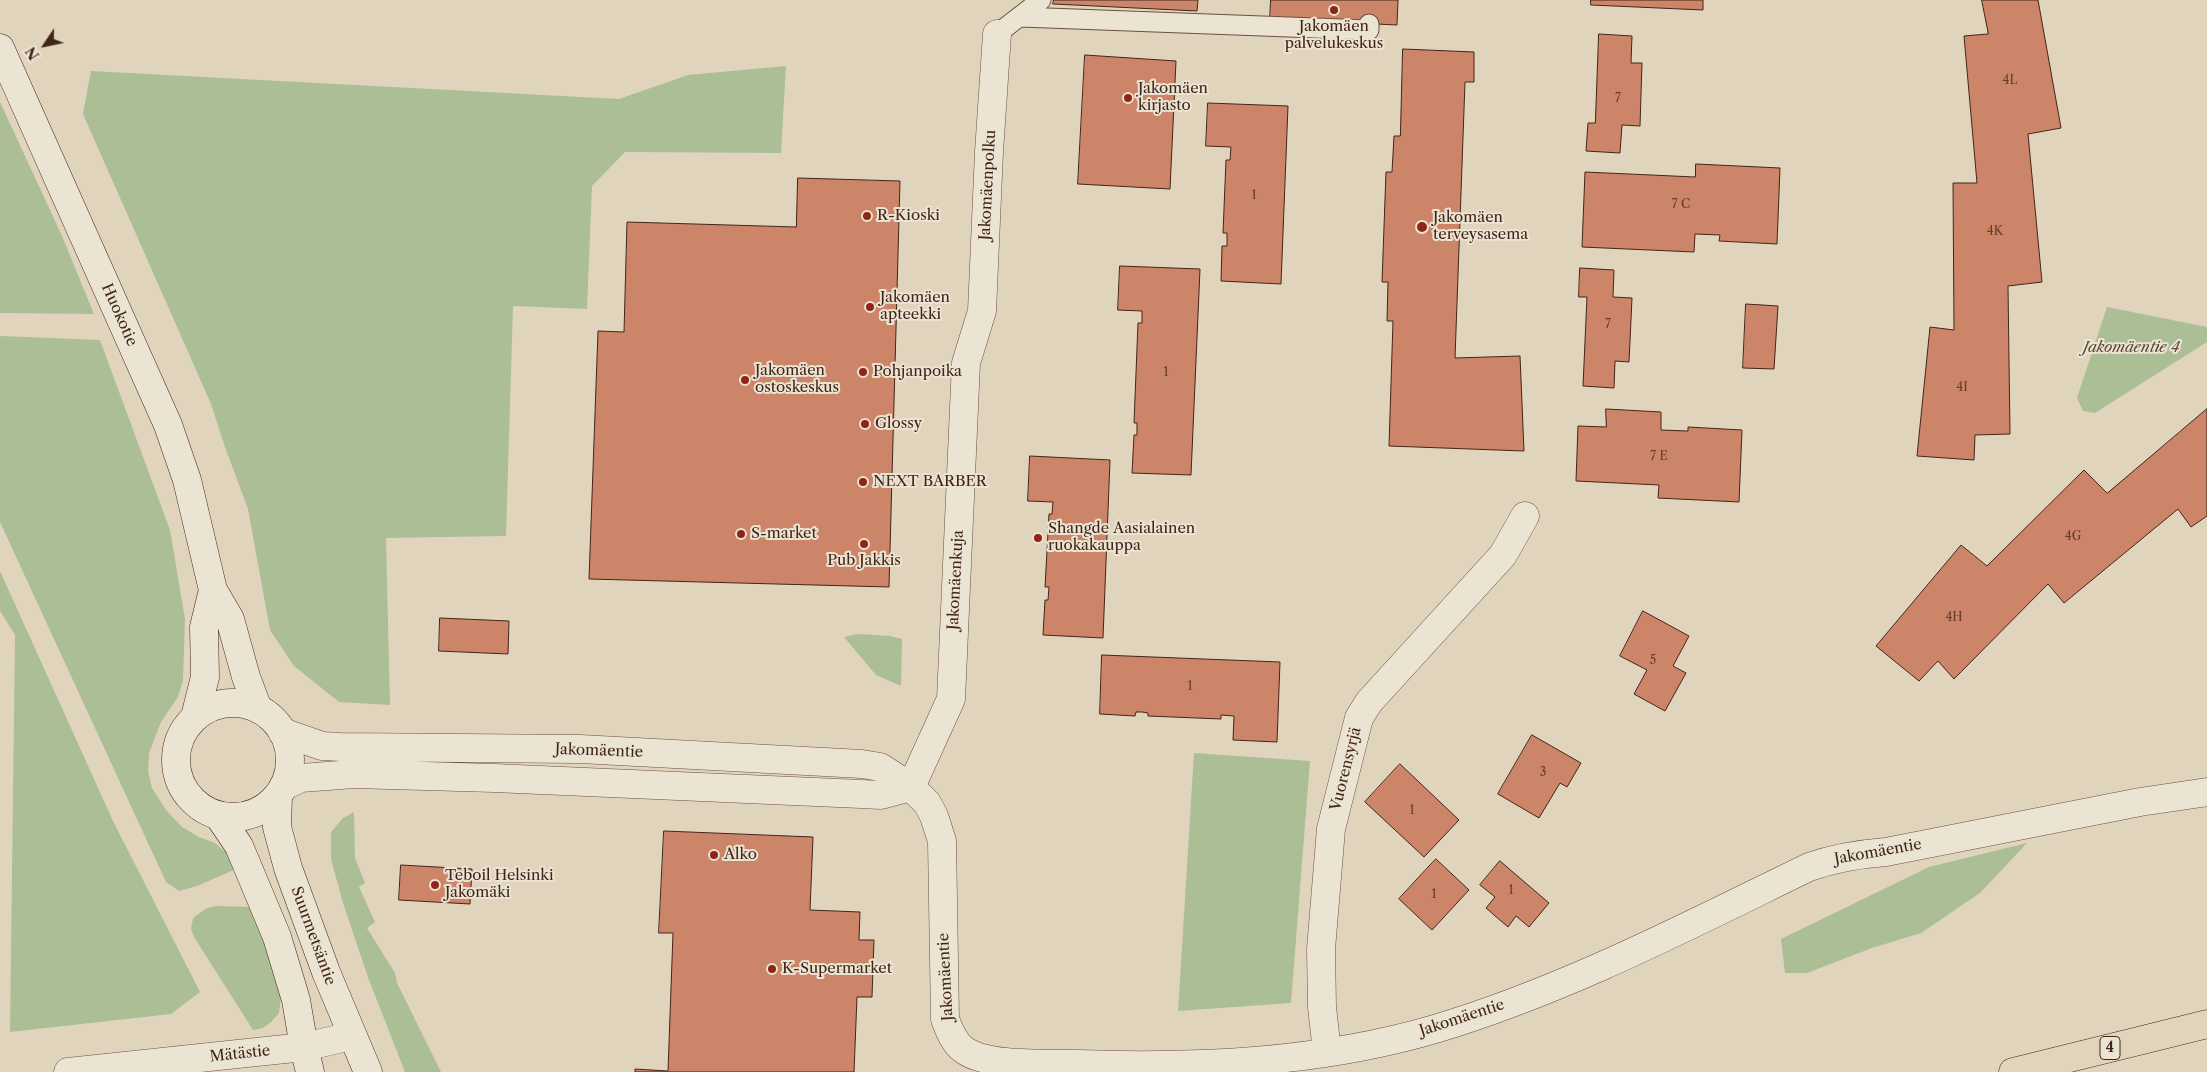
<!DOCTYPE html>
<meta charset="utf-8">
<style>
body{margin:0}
#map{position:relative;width:2207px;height:1072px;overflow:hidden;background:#e0d5bc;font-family:"Libre Caslon Text",serif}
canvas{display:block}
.north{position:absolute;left:20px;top:20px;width:50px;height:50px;-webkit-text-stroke:4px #ebe4d3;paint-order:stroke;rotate:236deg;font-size:14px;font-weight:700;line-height:20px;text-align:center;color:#432419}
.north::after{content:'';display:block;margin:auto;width:18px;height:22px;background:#432419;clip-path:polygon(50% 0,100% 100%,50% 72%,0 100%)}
</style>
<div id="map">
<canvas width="2207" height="1072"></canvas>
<div class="north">N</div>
</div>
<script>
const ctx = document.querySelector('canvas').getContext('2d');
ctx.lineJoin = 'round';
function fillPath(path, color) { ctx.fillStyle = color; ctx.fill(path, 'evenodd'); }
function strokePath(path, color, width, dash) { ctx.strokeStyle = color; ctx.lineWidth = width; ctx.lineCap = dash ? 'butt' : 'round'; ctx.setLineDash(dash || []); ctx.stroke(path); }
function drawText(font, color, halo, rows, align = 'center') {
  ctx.font = font + ' "Libre Caslon Text",serif'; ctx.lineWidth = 4; ctx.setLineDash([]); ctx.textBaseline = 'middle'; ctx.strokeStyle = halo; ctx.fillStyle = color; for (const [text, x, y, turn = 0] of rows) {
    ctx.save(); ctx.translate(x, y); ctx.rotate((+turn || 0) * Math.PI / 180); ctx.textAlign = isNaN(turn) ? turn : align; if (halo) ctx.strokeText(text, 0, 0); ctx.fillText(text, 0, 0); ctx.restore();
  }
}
fillPath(new Path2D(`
 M 786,66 L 781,153 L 625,152 L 592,186 L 587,309 L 513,306 L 506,536 L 386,538 L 390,705 L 339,702 L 294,666 L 270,630 L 248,509 L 225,447 L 211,404 L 83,114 L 91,71 L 619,99 L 688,75 Z
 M 0,102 L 62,236 L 94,314 L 0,313 Z
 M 2107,307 L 2207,327 L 2207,342 L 2095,413 L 2083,411 L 2077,398 Z
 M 0,336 L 100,340 L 170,530 L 185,619 L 183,680 L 178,697 L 161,722 L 149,753 L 148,771 L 152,788 L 166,810 L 182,827 L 199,837 L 215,843 L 229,855 L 236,869 L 197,886 L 179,891 L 166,882 L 0,522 Z
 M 0,571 L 113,821 L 200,992 L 171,1014 L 10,1032 L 15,635 L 0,611 Z
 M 857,634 L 890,636 L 902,639 L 901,686 L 876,675 L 844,637 Z
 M 1194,753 L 1310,761 L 1291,1003 L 1178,1011 Z
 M 354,812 L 355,858 L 365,883 L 359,887 L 375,922 L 367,928 L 395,973 L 397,983 L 441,1072 L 405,1072 L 369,980 L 343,903 L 331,859 L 331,832 L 343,818 Z
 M 2027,843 L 1980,893 L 1921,933 L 1872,948 L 1807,973 L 1785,973 L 1781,939 L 1929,867 Z
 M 216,906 L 253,907 L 281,996 L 279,1013 L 271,1022 L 263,1028 L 253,1030 L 194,937 L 191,929 L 193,918 L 207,908 Z`), '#acbe96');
const building = new Path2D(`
 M 1054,0 L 1198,0 L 1197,11 L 1053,4 Z
 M 1271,0 L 1398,0 L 1397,25 L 1270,19 Z
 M 1591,0 L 1703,0 L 1703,10 L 1591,5 Z
 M 1982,0 L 2038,0 L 2061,128 L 2028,134 L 2042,282 L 2008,286 L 2010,434 L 1975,435 L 1974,460 L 1917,456 L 1930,327 L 1954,330 L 1953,183 L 1977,183 L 1964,36 L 1988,34 Z
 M 1599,34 L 1632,36 L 1631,63 L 1642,63 L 1640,126 L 1622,125 L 1620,153 L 1586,151 L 1588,123 L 1595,123 Z
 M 1403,49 L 1474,52 L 1474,82 L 1465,82 L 1455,358 L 1520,356 L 1524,451 L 1389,446 L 1393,321 L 1387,321 L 1388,282 L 1382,282 L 1386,172 L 1392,172 L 1394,136 L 1400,136 Z
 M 1085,55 L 1176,61 L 1170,189 L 1078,184 Z
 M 1208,103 L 1288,106 L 1281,284 L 1221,281 L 1222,246 L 1227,246 L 1227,233 L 1223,233 L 1226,160 L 1230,160 L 1231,147 L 1206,146 Z
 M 1696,164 L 1780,168 L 1777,244 L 1719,241 L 1720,235 L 1695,234 L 1694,252 L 1582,247 L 1585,172 L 1695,177 Z
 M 798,178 L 900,181 L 889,587 L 589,579 L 598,331 L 624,332 L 627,222 L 796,227 Z
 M 1120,266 L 1200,269 L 1191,475 L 1132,473 L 1134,435 L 1137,435 L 1137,423 L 1134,423 L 1138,323 L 1142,323 L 1142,311 L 1118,310 Z
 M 1580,268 L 1614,270 L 1613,297 L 1632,298 L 1629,362 L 1615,361 L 1614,388 L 1583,386 L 1587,297 L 1579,297 Z
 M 1746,304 L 1778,306 L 1774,369 L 1743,368 Z
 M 1606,409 L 1661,412 L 1661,430 L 1688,431 L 1688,427 L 1742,430 L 1739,502 L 1658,498 L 1659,485 L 1576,481 L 1578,426 L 1606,427 Z
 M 2207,409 L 2207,516 L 2191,527 L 2178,509 L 2064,603 L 2048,584 L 1954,679 L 1938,661 L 1919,681 L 1876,646 L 1961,545 L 1987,566 L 2084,470 L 2107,493 Z
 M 1030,456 L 1110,460 L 1103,638 L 1043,635 L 1045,600 L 1048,600 L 1049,587 L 1045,587 L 1049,514 L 1052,514 L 1053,502 L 1028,501 Z
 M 1643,611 L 1689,636 L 1673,666 L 1686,673 L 1665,711 L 1634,694 L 1647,670 L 1620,656 Z
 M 440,618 L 509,621 L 508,654 L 439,651 Z
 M 1102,655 L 1280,662 L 1277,742 L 1233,740 L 1234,716 L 1221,715 L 1221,719 L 1148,716 L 1148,713 L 1142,712 L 1136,712 L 1135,716 L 1100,714 Z
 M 1532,735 L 1581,763 L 1567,787 L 1560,783 L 1539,818 L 1498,794 Z
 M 1400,764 L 1459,820 L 1424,857 L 1365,802 Z
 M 664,831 L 813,837 L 810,910 L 860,912 L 859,940 L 874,940 L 872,997 L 857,997 L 854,1072 L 635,1072 L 635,1069 L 668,1071 L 673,933 L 659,933 Z
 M 1436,859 L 1469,890 L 1432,930 L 1399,899 Z
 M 1500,861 L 1549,903 L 1529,927 L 1516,916 L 1508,927 L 1486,908 L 1495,897 L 1480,885 Z
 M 401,865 L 472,869 L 470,904 L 399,900 Z`);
fillPath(building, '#cc8568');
strokePath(building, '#432419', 1);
const service = new Path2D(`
 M 1021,17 L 1369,30 L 1369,24
 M 997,34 L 1041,0`);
const minor = new Path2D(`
 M 911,787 L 951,699 L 966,363 L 982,311 L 989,152 L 997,34
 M 1327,1052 L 1322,1007 L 1321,949 L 1331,829 L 1359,718 L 1369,702 L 1503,555 L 1525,516
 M 68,1072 L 304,1047 L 351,1036`);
const tertiary = new Path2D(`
 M 282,732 L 322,746 L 341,747 L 580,749 L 862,764 L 880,767 L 911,787 L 927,803 L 934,816 L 942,841 L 945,1019 C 949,1030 954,1043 964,1050 C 987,1067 1047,1063 1077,1064 C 1197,1068 1319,1063 1435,1029 C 1565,990 1688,926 1809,867 C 1835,858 1859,854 1886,852 L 2140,802 L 2207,792
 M 284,786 L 301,778 L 354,774 L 494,778 L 861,794 L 881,795 L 911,787`);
const secondary = new Path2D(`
 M 0,48 L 168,425 L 187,480 L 213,590 L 230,619 L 246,677 L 258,709
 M176 760a57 57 0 1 1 114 0a57 57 0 1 1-114 0Z
 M 195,717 L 205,677 L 204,627 L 213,590
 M 278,795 L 277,827 L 288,868 L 326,972 L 368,1072
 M 218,815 L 239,846 L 277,937 L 296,1000 L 304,1047 L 310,1072`);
const motorway = new Path2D(`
 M 2013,1072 L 2207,1024`);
strokePath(service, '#6a5042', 21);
strokePath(minor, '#6a5042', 29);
strokePath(tertiary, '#6a5042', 29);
strokePath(secondary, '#432419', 29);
strokePath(motorway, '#432419', 29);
strokePath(service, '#ebe4d3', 19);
strokePath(minor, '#ebe4d3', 28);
strokePath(tertiary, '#ebe4d3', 28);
strokePath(secondary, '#ebe4d3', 28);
strokePath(motorway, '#e0d5bc', 28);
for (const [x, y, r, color] of [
 [1334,10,5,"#8f2418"],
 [1128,98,5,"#8f2418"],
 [867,216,5,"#8f2418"],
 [1422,227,6,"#8f2418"],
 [870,307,5,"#8f2418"],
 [863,372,5,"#8f2418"],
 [745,380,5,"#8f2418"],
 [865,424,5,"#8f2418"],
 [863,482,5,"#8f2418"],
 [741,534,5,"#8f2418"],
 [1038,538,5,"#8f2418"],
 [864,544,5,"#8f2418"],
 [714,855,5,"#8f2418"],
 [435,885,5,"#8f2418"],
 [772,969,5,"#8f2418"]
]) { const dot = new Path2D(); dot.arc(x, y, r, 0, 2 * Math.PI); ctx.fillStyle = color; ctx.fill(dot); strokePath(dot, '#ebe4d3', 2); }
drawText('12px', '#653c2d', null, [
 ["4L",2010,81],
 ["7",1618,99],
 ["1",1254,196],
 ["7 C",1681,205],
 ["4K",1995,232],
 ["7",1608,325],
 ["1",1166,373],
 ["4I",1962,388],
 ["7 E",1659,457],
 ["4G",2073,537],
 ["4H",1954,618],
 ["5",1653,661],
 ["1",1190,687],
 ["3",1543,773],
 ["1",1412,811],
 ["1",1511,891],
 ["1",1434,895]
]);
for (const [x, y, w] of [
 [2110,1048,20]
]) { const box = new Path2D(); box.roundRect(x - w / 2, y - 11.5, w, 23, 4); ctx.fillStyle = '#ebe4d3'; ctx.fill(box); strokePath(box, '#432419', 1); }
drawText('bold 14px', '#432419', null, [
 ["4",2110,1048]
]);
drawText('15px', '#432419', '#ebe4d3', [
 ["Jakomäen",1334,27,"center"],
 ["palvelukeskus",1334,44,"center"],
 ["Jakomäen",1138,89],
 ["kirjasto",1138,106],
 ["R-Kioski",877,216],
 ["Jakomäen",1433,218],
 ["terveysasema",1433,235],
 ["Jakomäen",880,298],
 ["apteekki",880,315],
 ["Jakomäen",755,371],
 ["ostoskeskus",755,388],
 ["Pohjanpoika",873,372],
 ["Glossy",875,424],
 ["NEXT BARBER",873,482],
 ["Shangde Aasialainen",1048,529],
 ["ruokakauppa",1048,546],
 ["S-market",751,534],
 ["Pub Jakkis",864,561,"center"],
 ["Alko",724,855],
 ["Teboil Helsinki",445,876],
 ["Jakomäki",445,893],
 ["K-Supermarket",782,969]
], 'left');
drawText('15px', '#432419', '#ebe4d3', [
 ["Jakomäenpolku",988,185,-87],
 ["Huokotie",119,315,66],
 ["Jakomäenkuja",956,580,-87],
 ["Jakomäentie",599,751,2],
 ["Vuorensyrjä",1346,769,-76],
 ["Jakomäentie",1878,852,-10],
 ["Suurmetsäntie",313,936,70],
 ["Jakomäentie",946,977,-93],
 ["Jakomäentie",1462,1018,-18],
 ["Mätästie",240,1054,-6]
]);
drawText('italic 15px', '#5d4a38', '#ebe4d3', [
 ["Jakomäentie 4",2131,348]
]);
</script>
